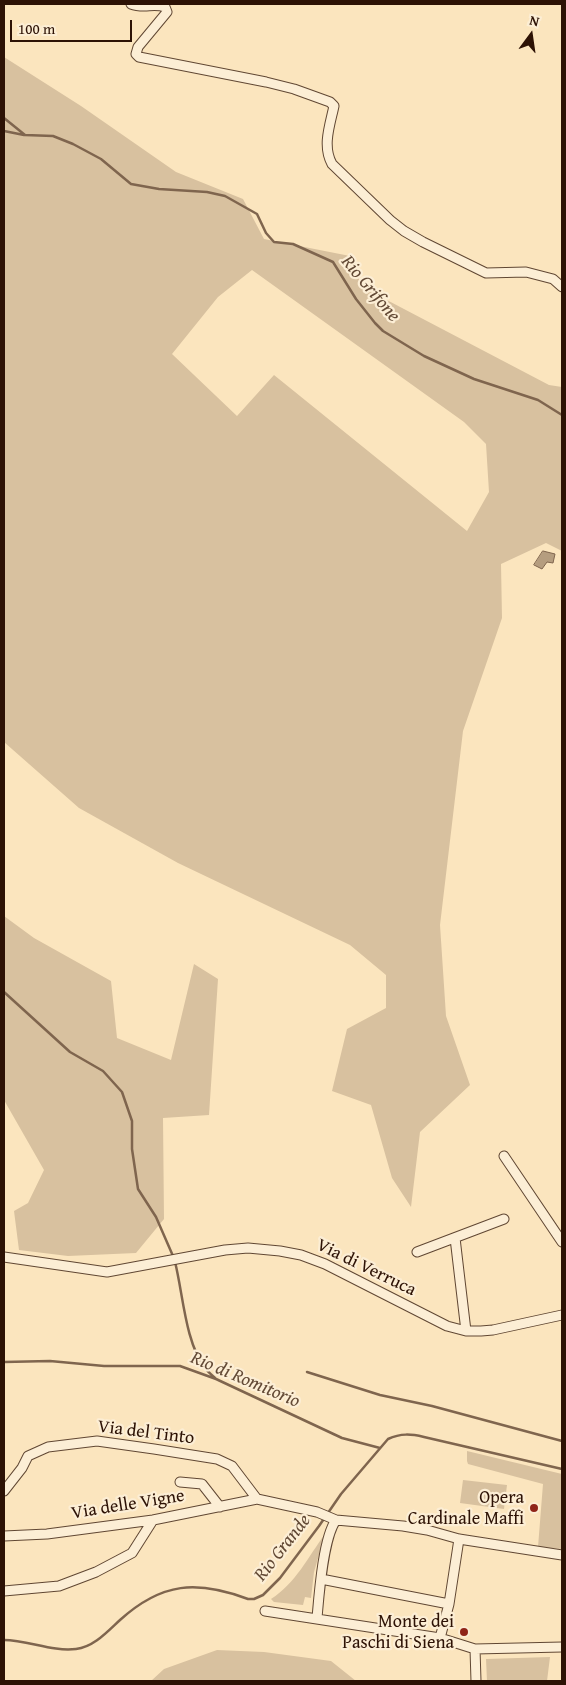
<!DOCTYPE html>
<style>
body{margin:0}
#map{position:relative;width:566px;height:1685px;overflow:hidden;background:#fbe5be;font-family:"Gentium Book Plus",serif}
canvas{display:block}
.frame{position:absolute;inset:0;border:5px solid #2d1205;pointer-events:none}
.north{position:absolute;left:506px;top:10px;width:50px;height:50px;-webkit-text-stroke:4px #fceed5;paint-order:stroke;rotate:14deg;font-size:14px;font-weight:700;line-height:20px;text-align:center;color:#2d1205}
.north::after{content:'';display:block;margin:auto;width:18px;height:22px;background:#2d1205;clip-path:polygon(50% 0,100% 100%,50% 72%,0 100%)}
.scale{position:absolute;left:10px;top:20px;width:122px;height:22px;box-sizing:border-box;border:2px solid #2d1205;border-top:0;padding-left:6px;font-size:15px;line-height:18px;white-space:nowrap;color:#2d1205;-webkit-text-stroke:4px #fceed5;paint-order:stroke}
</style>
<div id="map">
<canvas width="566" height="1685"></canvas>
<div class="frame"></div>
<div class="north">N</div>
<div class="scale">100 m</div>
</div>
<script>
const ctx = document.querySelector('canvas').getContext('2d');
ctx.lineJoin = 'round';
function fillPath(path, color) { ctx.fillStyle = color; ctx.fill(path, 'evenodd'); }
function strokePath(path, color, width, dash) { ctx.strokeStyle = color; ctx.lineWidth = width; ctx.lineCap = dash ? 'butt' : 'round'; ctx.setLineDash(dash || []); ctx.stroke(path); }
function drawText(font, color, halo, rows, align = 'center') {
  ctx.font = font + ' "Gentium Book Plus",serif'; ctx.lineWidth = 4.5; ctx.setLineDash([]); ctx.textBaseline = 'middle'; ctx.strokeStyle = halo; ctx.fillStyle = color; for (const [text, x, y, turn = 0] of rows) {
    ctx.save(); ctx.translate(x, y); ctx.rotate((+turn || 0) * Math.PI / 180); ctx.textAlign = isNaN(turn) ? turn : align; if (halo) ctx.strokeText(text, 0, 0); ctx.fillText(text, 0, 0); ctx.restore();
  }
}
fillPath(new Path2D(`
 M 4,57 L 81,106 L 176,172 L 243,199 L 264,239 L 350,256 L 362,287 L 549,385 L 562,387 L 562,551 L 546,543 L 501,564 L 502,618 L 463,731 L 440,925 L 446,1016 L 470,1085 L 420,1132 L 411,1207 L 392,1178 L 371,1105 L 332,1091 L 347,1029 L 386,1008 L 386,975 L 350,945 L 178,863 L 79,808 L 4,742 ZM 252,270 L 464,422 L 486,444 L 489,492 L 467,531 L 274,375 L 237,416 L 172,354 L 218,297 Z
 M 4,916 L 34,938 L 111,981 L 117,1038 L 171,1060 L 194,964 L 218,979 L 209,1115 L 163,1118 L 164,1219 L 136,1253 L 68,1256 L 19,1250 L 14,1211 L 28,1203 L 44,1170 L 4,1100 Z
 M 467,1451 L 562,1474 L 562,1549 L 538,1547 L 543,1484 L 468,1464 L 467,1461 Z
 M 463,1480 L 507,1485 L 504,1509 L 460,1503 Z
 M 325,1534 L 314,1572 L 311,1598 L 305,1597 L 303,1605 L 274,1602 L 271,1599 C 296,1583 308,1557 325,1534 Z
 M 217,1650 L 264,1652 L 331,1661 L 356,1681 L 151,1681 L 164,1669 Z
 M 550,1657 L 547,1681 L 487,1681 L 486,1659 Z`), '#d8c19f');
const water = new Path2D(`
 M 543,551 L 555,554 L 553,563 L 547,562 L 542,569 L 534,565 Z`);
fillPath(water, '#b59d7f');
strokePath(water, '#7f654e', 1);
strokePath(new Path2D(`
 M 4,118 L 25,135 L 53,136 L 73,144 L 101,159 L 131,184 L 159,189 L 207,192 L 225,196 L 257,214 L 266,233 L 274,242 L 293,244 L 333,262 L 356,299 L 375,323 L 383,331 L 424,356 L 474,379 L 538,400 L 562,415
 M 4,131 L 24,135
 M 4,992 L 70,1052 L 103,1071 L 122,1092 L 132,1121 L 132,1149 L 138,1189 L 156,1217 L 173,1256
 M 175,1262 C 183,1293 185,1342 205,1368 C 208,1372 213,1376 216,1379
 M 4,1362 L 50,1361 L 104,1366 L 180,1366 L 216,1379 L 342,1438 L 380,1448
 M 307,1372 L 380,1395 L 432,1406 L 562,1441
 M 4,1640 C 28,1640 52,1652 76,1649 C 94,1647 108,1631 120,1620 C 162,1582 197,1580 248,1599 L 254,1599 L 263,1595 L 280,1578 L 319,1526 L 341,1494 L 388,1439 C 401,1433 411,1434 424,1437 L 562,1469`), '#7f654e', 2.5);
const street = new Path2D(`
 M 131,4 C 144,9 153,3 165,7 L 167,12 L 138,47 L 136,54 L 139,57 L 266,82 L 294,89 L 330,102 L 334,106 C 330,125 322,146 332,164 L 390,220 L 404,231 L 423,242 L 486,273 L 526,272 L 553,279 L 562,287
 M 504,1156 L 562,1242
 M 455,1238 L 466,1331
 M 417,1252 L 504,1219
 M 4,1257 L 107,1272 L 225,1250 L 248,1248 L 280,1251 L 301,1255 L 325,1264 L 447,1326 L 466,1331 L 481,1331 L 493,1330 L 562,1315
 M 180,1482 L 202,1484 L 220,1507
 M 4,1491 L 22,1468 L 28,1456 L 48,1447 L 97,1441 L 154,1449 L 217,1459 L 232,1466 L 257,1499
 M 4,1536 L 47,1534 L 153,1520 L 257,1499 L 317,1512 L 336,1520 L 403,1526 L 427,1530 L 459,1539 L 562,1555
 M 321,1579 L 449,1604
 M 4,1591 L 59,1586 L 96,1572 L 132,1553 L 153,1520
 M 265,1611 L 440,1638 L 475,1649 L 562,1647
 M 317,1618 C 319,1595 323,1538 336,1520
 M 440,1638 L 449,1604 L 459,1539
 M 475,1649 L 476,1681`);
strokePath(street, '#604733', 11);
strokePath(street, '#fceed5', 9);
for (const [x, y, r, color] of [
 [534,1508,5,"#8f2418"],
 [464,1632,5,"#8f2418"]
]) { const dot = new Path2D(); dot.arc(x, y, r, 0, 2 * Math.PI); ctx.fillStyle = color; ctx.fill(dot); strokePath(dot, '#fceed5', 2); }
drawText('18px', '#2d1205', '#fceed5', [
 ["Via di Verruca",366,1268,26],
 ["Via del Tinto",146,1433,7],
 ["Via delle Vigne",128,1505,-9]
]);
drawText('18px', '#2d1205', '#fceed5', [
 ["Opera",524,1498],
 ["Cardinale Maffi",524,1519],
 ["Monte dei",454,1622],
 ["Paschi di Siena",454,1643]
], 'right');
drawText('italic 19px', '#634a36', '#fceed5', [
 ["Rio Grifone",370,289,50],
 ["Rio di Romitorio",245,1380,23],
 ["Rio Grande",283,1548,-52]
]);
</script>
